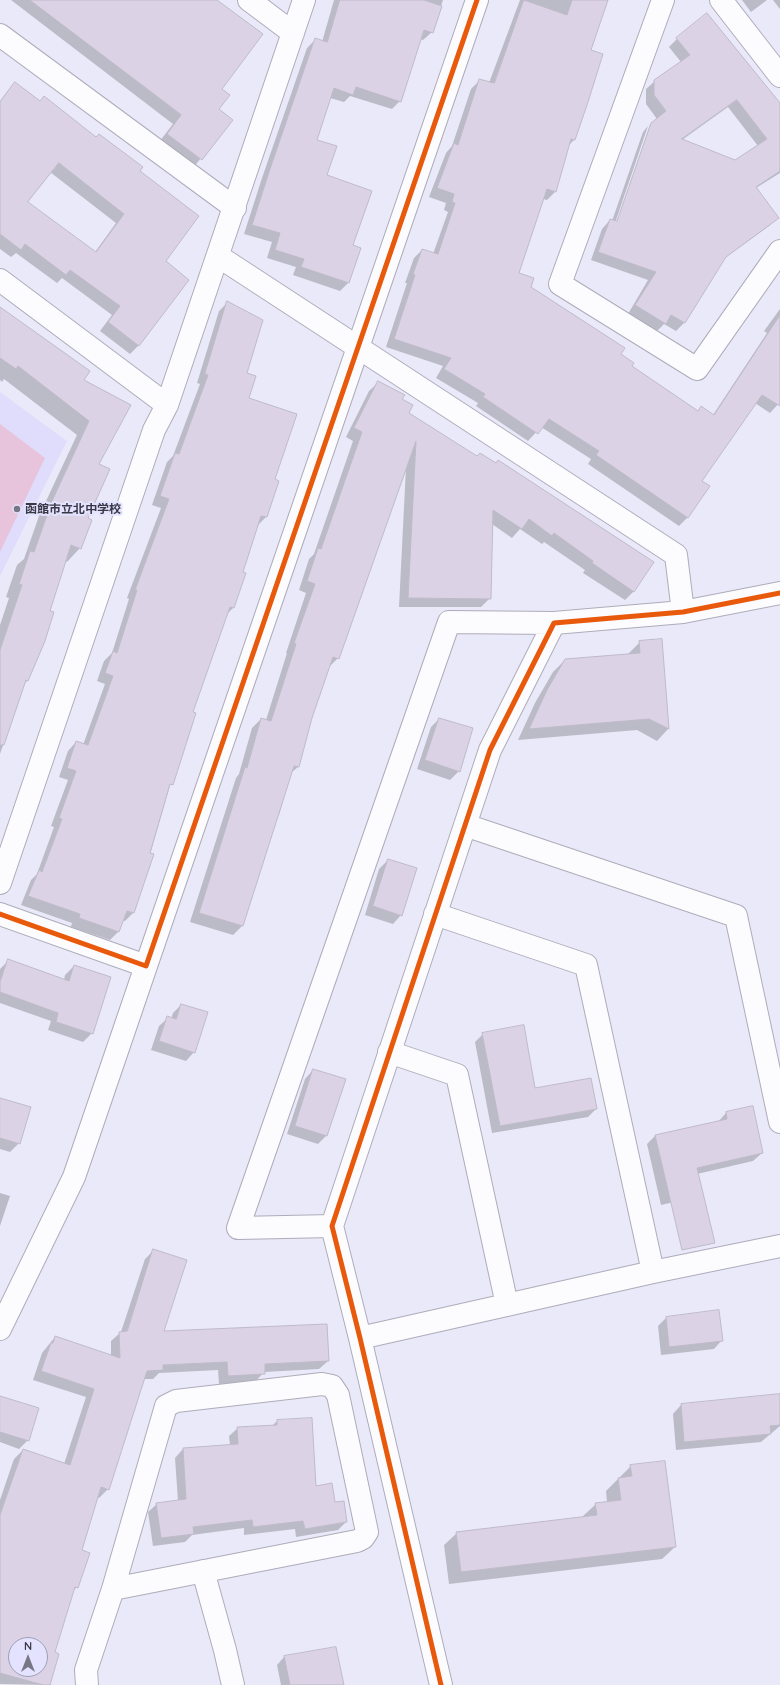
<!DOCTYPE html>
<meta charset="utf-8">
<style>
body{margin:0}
#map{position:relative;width:780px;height:1685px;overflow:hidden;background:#eae9f9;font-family:Quicksand,sans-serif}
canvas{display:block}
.north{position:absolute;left:8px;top:1637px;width:40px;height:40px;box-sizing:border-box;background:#e4e3ff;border:1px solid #a09fb5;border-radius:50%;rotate:0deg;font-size:11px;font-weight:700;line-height:16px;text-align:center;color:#393846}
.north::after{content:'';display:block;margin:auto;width:14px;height:18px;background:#777685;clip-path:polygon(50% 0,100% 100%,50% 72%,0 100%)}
</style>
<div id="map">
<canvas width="780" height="1685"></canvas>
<div class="north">N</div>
</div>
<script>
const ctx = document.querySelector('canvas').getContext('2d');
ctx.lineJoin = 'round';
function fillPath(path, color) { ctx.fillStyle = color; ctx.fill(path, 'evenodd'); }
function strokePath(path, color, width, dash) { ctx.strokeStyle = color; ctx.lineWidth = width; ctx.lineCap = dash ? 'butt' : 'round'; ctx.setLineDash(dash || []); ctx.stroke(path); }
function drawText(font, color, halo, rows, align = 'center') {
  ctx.font = font + ' Quicksand,"Noto Sans JP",sans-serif'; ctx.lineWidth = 4; ctx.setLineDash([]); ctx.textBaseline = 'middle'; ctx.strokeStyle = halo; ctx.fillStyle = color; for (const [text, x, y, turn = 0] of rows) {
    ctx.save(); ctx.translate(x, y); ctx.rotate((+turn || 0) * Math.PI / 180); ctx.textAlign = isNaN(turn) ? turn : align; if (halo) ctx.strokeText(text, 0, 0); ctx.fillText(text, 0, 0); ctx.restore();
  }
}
fillPath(new Path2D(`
 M 0,392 L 67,441 L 0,576 Z`), '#e0ddfc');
fillPath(new Path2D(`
 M 0,424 L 45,458 L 0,552 Z`), '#e7c4dc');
fillPath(new Path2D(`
 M 11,0 L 215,0 L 221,89 L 217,110 L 232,120 L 193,168 L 159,142 L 173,124 Z
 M 334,0 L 443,0 L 432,32 L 423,40 L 420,39 L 400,101 L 392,109 L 350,96 L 344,102 L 330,98 L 316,140 L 326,176 L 352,245 L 349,282 L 340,291 L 293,275 L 296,267 L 267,258 L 272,242 L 244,234 L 262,178 L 307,48 L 316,39 L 322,42 Z
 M 520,0 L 607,0 L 590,51 L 587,102 L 574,140 L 568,146 L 555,192 L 547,200 L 543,199 L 518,274 L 530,287 L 620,354 L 631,366 L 698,411 L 713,415 L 767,333 L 764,331 L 780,309 L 780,402 L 770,413 L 755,403 L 700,481 L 708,486 L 687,518 L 679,526 L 588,464 L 591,459 L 541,427 L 528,441 L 476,406 L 478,403 L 436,378 L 443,366 L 386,347 L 407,283 L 405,283 L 414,258 L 422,250 L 433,254 L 448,212 L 444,210 L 446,203 L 429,197 L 446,153 L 452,146 L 471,89 L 480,80 L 489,83 Z
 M 742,0 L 767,0 L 751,12 Z
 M 773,0 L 780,0 L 780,9 Z
 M 677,39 L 780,106 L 780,173 L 756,188 L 777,218 L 769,226 L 722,260 L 684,323 L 676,331 L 664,324 L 657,331 L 628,314 L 648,280 L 591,260 L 602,229 L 610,220 L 612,221 L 643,132 L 648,126 L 614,226 L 616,226 L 650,125 L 657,119 L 646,104 L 646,89 L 655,81 L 681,62 L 669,47 ZM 728,107 L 758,146 L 735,162 L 682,140 Z
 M 15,83 L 139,172 L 165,261 L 139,345 L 130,354 L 100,331 L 112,315 L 62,278 L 57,283 L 16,253 L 11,257 L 0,249 L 0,101 ZM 50,172 L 116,223 L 95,252 L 27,202 Z
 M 228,302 L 245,374 L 248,399 L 274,480 L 278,481 L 266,517 L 257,526 L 242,573 L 244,574 L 233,608 L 227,614 L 191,713 L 133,913 L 125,921 L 122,920 L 118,932 L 110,940 L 71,927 L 72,923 L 21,905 L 31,880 L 37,874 L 54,827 L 51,826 L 68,780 L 59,777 L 68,751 L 76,742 L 83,745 L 105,684 L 97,681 L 104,661 L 112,653 L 129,599 L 127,598 L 161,508 L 152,505 L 167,462 L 173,456 L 200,384 L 197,383 L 219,311 Z
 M 0,308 L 82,380 L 98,464 L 80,548 L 67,562 L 65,561 L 49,611 L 44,640 L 27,681 L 24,684 L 0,754 L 0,625 L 9,598 L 6,597 L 17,565 L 24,559 L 39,516 L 77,435 L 4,379 L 2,382 L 0,380 Z
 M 379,382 L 401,400 L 408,413 L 634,591 L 625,600 L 583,573 L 585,570 L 544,542 L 542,544 L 520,529 L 512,538 L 492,524 L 490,598 L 481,607 L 399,607 L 406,467 L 338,658 L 329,667 L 311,717 L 298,767 L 291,773 L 279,815 L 275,818 L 242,926 L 233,935 L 190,922 L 236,778 L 239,774 L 252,728 L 261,719 L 266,720 L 287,653 L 286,653 L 306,593 L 299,590 L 309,559 L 314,554 L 353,441 L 346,437 L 369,391 Z
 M 661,640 L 668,729 L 657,741 L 637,730 L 518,740 L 535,703 L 553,672 L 565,660 L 628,654 L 640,642 Z
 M 439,719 L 459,771 L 450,780 L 417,769 L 431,727 Z
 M 388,860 L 401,915 L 393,924 L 365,915 L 379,869 Z
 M 9,960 L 64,980 L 65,975 L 74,966 L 92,1033 L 83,1042 L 48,1030 L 51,1021 L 0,1003 L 0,969 Z
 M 181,1005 L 194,1052 L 186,1061 L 151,1050 L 159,1026 L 168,1018 L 171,1019 L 173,1013 Z
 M 483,1034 L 535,1089 L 596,1109 L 588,1117 L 492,1133 L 475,1042 Z
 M 313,1070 L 326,1136 L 318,1144 L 287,1134 L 305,1079 Z
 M 0,1099 L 19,1143 L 10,1152 L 0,1149 Z
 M 726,1113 L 762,1153 L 753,1161 L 697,1174 L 692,1198 L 661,1205 L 647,1144 L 655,1136 L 718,1122 Z
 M 0,1193 L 10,1196 L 0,1226 Z
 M 154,1250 L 162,1332 L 328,1361 L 319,1369 L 264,1372 L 255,1382 L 219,1384 L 218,1370 L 159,1373 L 153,1379 L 144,1379 L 108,1489 L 99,1498 L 97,1497 L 81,1550 L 77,1587 L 72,1592 L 54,1653 L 49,1685 L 0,1684 L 0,1500 L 14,1459 L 23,1450 L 64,1464 L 86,1397 L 33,1380 L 42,1353 L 55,1337 L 111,1356 L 111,1341 L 121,1332 L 145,1259 ZM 16,1645 L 40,1645 L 40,1669 L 16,1669 Z
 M 666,1318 L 722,1340 L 714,1349 L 661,1355 L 658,1326 Z
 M 0,1397 L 28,1440 L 19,1449 L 0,1442 Z
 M 681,1405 L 780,1409 L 780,1426 L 761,1442 L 676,1450 L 673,1414 Z
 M 277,1421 L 315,1487 L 334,1503 L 346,1522 L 338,1530 L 296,1537 L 295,1529 L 244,1535 L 244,1528 L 192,1535 L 185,1542 L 153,1546 L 148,1512 L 157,1504 L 178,1501 L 175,1458 L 183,1449 L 230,1445 L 229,1436 L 238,1428 L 272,1426 Z
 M 631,1466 L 675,1547 L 662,1559 L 449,1584 L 444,1545 L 457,1533 L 584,1518 L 583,1516 L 596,1504 L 607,1502 L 606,1491 Z
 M 284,1657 L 342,1685 L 281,1685 L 277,1665 Z`), '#0003');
const building = new Path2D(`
 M 30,0 L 217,0 L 263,34 L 222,89 L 230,95 L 219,109 L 233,120 L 202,160 L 167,134 L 181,115 Z
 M 340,0 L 424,0 L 442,6 L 433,33 L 424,30 L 401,102 L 356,87 L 353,95 L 334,88 L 317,140 L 337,146 L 327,175 L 372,191 L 353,245 L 361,248 L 349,283 L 301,267 L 304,259 L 275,250 L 280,233 L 252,225 L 270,169 L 315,38 L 327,42 Z
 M 524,0 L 567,15 L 572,0 L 608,0 L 591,50 L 603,54 L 588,102 L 575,140 L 571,139 L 556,192 L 547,189 L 519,273 L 534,278 L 531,287 L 625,348 L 621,354 L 634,363 L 632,366 L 698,411 L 701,406 L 714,415 L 780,315 L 780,406 L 762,395 L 702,481 L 710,486 L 688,518 L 596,455 L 599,451 L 549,419 L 538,434 L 483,397 L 485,394 L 444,369 L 451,358 L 394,339 L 415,275 L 413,274 L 422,249 L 438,254 L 455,203 L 452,202 L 454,194 L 437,188 L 454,143 L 458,145 L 479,79 L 494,83 Z
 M 707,13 L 780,103 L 780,171 L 756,187 L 779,218 L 726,257 L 685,323 L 671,315 L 666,324 L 635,305 L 656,272 L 598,252 L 610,219 L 617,221 L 651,123 L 666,111 L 654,95 L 654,80 L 690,55 L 676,38 ZM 737,100 L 767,139 L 735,160 L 682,139 Z
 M 15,82 L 40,101 L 44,96 L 96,137 L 99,134 L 143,167 L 140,171 L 199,216 L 166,261 L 189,280 L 139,346 L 108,322 L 120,306 L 70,270 L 66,275 L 25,244 L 21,250 L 0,234 L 0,102 ZM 59,163 L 124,214 L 96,252 L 28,202 Z
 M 227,301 L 263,320 L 247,373 L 256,376 L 249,398 L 297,414 L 275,479 L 279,481 L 267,517 L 261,516 L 243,572 L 246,573 L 234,608 L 230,607 L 193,712 L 196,713 L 173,785 L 170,784 L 150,853 L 154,854 L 134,913 L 127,911 L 119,932 L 79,918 L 80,914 L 28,896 L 39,870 L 42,872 L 62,819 L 59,818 L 76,771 L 67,768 L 76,741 L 88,745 L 113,676 L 105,673 L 113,651 L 117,653 L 137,590 L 135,590 L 169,499 L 160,496 L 175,453 L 179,454 L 208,375 L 205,374 Z
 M 0,307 L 90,371 L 84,380 L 131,405 L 99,464 L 110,469 L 88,518 L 92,520 L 81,549 L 71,545 L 50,611 L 54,612 L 45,641 L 28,681 L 26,680 L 4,745 L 0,745 L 0,650 L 22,585 L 19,584 L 30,551 L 34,552 L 52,501 L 89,421 L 18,366 L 16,369 L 0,358 Z
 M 378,381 L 405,395 L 402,399 L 413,405 L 409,413 L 477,456 L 480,453 L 496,463 L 498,460 L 654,562 L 634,592 L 592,563 L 593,561 L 554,533 L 552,536 L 529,519 L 522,529 L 493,510 L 491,599 L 408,598 L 416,441 L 339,659 L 333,657 L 312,718 L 299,767 L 294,766 L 243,926 L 199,913 L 245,767 L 247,768 L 261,718 L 271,721 L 296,644 L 294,643 L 315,584 L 307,581 L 318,548 L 321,549 L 362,432 L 354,428 Z
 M 662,639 L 669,729 L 649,719 L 529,729 L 547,690 L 565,659 L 640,653 L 639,641 Z
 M 439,718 L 473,728 L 460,772 L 425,760 Z
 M 388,859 L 417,868 L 402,916 L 373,906 Z
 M 8,959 L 69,981 L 74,965 L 111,977 L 93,1034 L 56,1022 L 58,1013 L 0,992 L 0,982 Z
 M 181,1004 L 208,1012 L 195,1053 L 159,1041 L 167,1016 L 176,1019 Z
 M 524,1025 L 535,1088 L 591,1078 L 597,1109 L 500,1126 L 482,1033 Z
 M 313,1069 L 346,1079 L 327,1136 L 295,1126 Z
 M 0,1098 L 31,1107 L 20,1144 L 0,1138 Z
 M 753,1106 L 763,1153 L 697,1168 L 715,1243 L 682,1250 L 655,1135 L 727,1119 L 726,1112 Z
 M 153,1249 L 187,1260 L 164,1331 L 327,1324 L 329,1361 L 265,1364 L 265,1374 L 228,1376 L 227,1362 L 163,1365 L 163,1370 L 147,1371 L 109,1490 L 101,1487 L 82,1550 L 90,1553 L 78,1588 L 75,1587 L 55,1652 L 59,1654 L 50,1685 L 43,1685 L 0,1673 L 0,1515 L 23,1449 L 70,1465 L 94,1389 L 41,1371 L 51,1343 L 53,1343 L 55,1336 L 120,1358 L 119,1332 L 127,1331 ZM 16,1645 L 40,1645 L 40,1669 L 16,1669 Z
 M 719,1310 L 723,1341 L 669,1347 L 666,1317 Z
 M 780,1394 L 780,1425 L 770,1426 L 771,1434 L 684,1442 L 681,1404 Z
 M 0,1396 L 39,1408 L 29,1441 L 0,1432 Z
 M 312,1418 L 316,1486 L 332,1483 L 335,1502 L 344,1501 L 347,1522 L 305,1529 L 303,1521 L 253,1527 L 252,1520 L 193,1527 L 194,1534 L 161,1538 L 156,1503 L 186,1499 L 183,1448 L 238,1444 L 237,1427 L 277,1425 L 277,1420 Z
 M 665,1461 L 676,1547 L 461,1572 L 456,1532 L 597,1515 L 595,1503 L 621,1500 L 618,1478 L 632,1476 L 630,1465 Z
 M 336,1647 L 344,1685 L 290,1685 L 284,1656 Z`);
fillPath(building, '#dcd2e6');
strokePath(building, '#bfbac8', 1);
const minor = new Path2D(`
 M 249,0 L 293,33
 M 663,0 L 560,284 L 697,369 L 780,251
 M 721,0 L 780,76
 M 0,35 L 235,208
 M 218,256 L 676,555 L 683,612
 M 0,280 L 167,405
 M 465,825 L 736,916 L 780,1122
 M 0,883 L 154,430 L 167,405 L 304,0
 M 0,914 L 146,966 L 477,0
 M 435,914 L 586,965 L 653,1272
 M 389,1052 L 457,1075 L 507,1305
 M 332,1226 L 238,1228 L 449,622 L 554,623
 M 0,1329 L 74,1177 L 146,966
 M 360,1338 L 653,1272 L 780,1246
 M 203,1571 L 225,1650 L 233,1685
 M 87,1685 L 86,1670 L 113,1589 L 166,1406 L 176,1401 L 322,1384 L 332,1386 L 338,1395 L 367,1532 L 363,1538 L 357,1541 L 113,1589
 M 441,1685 L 360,1338 L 332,1226 L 490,750 L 554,623 L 683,612 L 780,593`);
strokePath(minor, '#aeacba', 24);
strokePath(minor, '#fcfcfe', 22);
strokePath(new Path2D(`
 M 0,914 L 146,966 L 477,0
 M 441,1685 L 360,1338 L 332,1226 L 490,750 L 554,623 L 683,612 L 780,593`), '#e8590c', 5);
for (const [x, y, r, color] of [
 [17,509,4,"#777685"]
]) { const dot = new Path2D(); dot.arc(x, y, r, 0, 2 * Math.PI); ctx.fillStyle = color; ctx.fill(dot); strokePath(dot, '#e4e3ff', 1.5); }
drawText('bold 12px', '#393846', '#e4e3ff', [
 ["函館市立北中学校",25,509]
], 'left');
</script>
